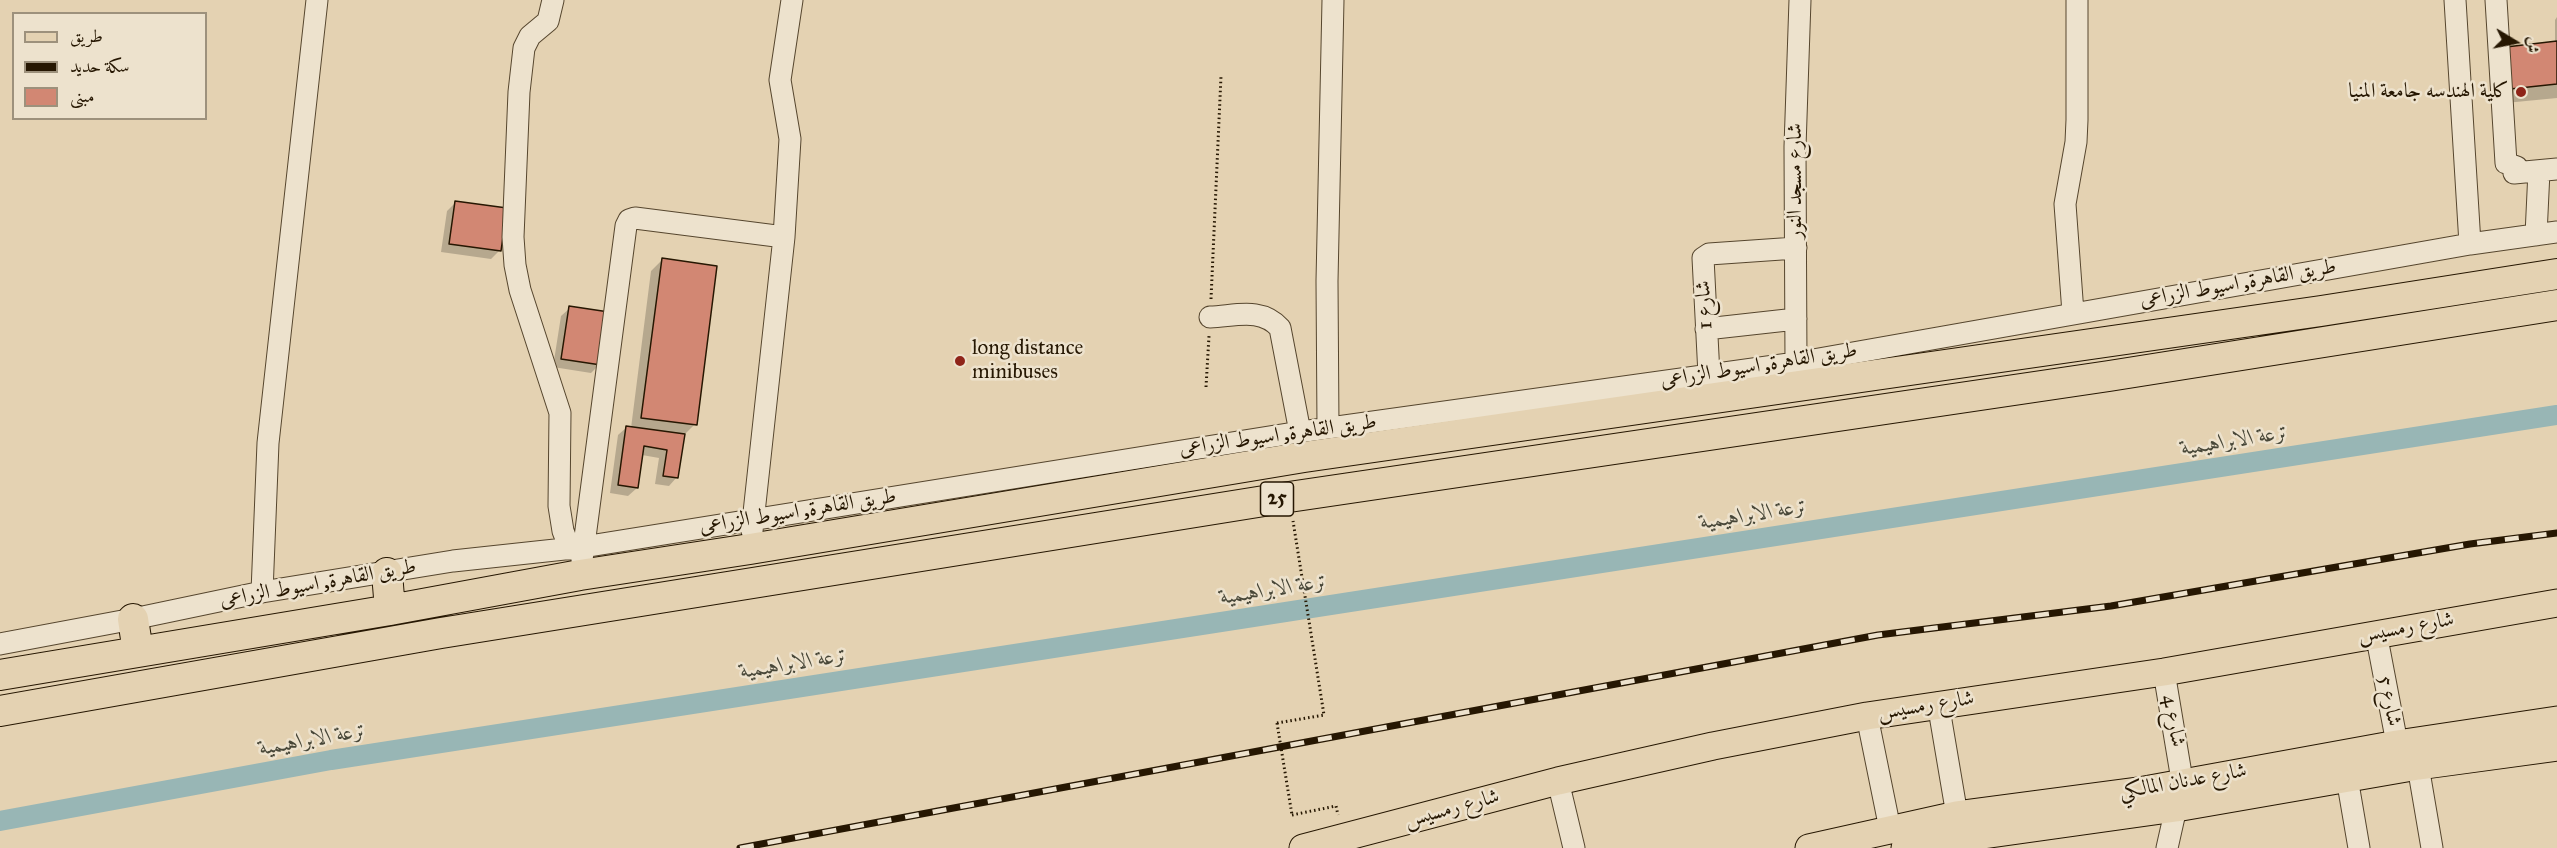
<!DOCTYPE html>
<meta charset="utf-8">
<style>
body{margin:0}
#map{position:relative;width:2557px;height:848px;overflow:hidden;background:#e4d2b2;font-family:"IM FELL Great Primer",Amiri,serif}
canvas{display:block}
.legend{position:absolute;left:12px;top:12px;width:195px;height:108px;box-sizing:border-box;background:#ede2cd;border:2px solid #9d917c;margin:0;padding:8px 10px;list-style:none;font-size:18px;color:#261702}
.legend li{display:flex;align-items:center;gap:12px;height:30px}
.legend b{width:30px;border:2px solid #9d917c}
.north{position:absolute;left:2485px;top:12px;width:60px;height:60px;-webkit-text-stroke:4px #ede2cd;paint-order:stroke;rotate:100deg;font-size:16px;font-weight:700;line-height:24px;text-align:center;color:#261702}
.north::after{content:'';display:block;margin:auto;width:21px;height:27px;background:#261702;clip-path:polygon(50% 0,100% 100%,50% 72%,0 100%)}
</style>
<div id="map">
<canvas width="2557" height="848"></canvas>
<ul class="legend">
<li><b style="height:8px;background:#e4d2b2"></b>طريق</li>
<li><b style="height:8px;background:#261702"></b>سكة حديد</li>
<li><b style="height:16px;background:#d28773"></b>مبنى</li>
</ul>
<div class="north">ش</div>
</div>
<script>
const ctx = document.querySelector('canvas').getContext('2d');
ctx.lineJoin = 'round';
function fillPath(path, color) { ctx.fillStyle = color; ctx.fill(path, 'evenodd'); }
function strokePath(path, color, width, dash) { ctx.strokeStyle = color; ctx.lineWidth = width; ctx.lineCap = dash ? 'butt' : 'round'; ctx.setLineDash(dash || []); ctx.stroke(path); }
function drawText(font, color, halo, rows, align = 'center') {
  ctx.font = font + ' "IM FELL Great Primer",Amiri,serif'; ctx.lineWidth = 5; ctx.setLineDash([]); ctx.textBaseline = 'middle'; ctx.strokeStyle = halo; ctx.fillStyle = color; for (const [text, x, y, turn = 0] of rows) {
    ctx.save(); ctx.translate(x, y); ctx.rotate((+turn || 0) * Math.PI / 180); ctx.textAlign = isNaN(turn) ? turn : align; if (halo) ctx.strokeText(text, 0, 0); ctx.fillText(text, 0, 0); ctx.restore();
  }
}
fillPath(new Path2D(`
 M 2557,17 L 2557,98 L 2495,104 L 2555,43 L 2555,20 Z
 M 456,202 L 500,250 L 491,259 L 441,252 L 447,211 Z
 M 662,260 L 695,424 L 684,435 L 677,477 L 669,486 L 655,484 L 659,458 L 642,455 L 637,488 L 628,496 L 610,493 L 618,435 L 627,427 L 631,428 L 651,271 Z
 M 570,308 L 599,365 L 591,373 L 553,367 L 561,316 Z`), '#0003');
strokePath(new Path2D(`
 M 0,821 L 331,760 L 2557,415`), '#98b6b5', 20);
const building = new Path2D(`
 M 2557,41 L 2557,84 L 2510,89 L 2506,47 Z
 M 455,201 L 507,208 L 501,251 L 449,244 Z
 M 662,258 L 717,266 L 697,425 L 641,418 Z
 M 569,306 L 609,312 L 601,365 L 561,359 Z
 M 626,426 L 685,434 L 678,478 L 663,476 L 667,450 L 644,446 L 638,488 L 618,485 Z`);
fillPath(building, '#d28773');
strokePath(building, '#261702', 1.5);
const minor = new Path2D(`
 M 553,0 L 548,21 L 530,36 L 524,48 L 519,92 L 513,237 L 515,265 L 520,290 L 560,413 L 559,506 L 563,531 L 570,549
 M 2455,0 L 2470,244
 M 2496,0 L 2506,163 L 2517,167 L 2514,173 L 2557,169
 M 2536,235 L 2539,171
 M 2073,313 L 2065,204 L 2076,142 L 2077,120 L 2077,0
 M 1210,317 C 1236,316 1261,307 1280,328 L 1300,432
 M 1706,329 L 1796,319
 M 1796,363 L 1795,147 L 1800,0
 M 1709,375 L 1703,258 L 1709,254 L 1796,248
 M 1328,428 L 1327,281 L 1333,0
 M 752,531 L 784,237 L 790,139 L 780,80 L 792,0
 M 582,560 L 626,226 L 629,220 L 635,218 L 784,237
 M 262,592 L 268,443 L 317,0
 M 2376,633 L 2400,759
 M 0,644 L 133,619 L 262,592 L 453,561 L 583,547 L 1300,432 L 1796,363 L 2470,244 L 2557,232
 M 2164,672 L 2185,798
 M 1938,703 L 1957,815
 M 1867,716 L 1890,829
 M 2418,766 L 2432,848
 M 2347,778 L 2359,848
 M 1558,781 L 1574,848
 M 2167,848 L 2176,808`);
const major = new Path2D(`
 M 1303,848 L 1558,781 L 1713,746 L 1867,716 L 2164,672 L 2557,603
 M 1809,848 L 1957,815 L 2139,791 L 2397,744 L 2557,720
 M 1905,848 L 1925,843 L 2176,808 L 2418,766 L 2557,747`);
const highway = new Path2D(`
 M 387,573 L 390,610
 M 133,619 L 138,652
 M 0,675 L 390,610 L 580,575 L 750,549 L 1304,457 L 2321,311 L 2557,274
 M 0,711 L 441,633 L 1289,497 L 2109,376 L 2557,305`);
strokePath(minor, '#56462e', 23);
strokePath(major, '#261702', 29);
strokePath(highway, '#261702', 32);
strokePath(new Path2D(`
 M 1211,299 L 1221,76
 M 1206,387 L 1209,336
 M 1277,723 L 1324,715 L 1293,521
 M 1292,815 L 1336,806 L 1338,815`), '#261702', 3, [1.5, 3]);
strokePath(minor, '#ede2cd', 21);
strokePath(major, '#e4d2b2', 27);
strokePath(highway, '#e4d2b2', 30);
const rail = new Path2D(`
 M 740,848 L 1878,635 L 2111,606 L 2470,544 L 2557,533`);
strokePath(rail, '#261702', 7);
strokePath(rail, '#ede2cd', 4.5, [14]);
strokePath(new Path2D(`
 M 1277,723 L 1292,815`), '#261702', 3, [1.5, 3]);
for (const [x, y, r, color] of [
 [2521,92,6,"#8f2418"],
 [960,361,6,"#8f2418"]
]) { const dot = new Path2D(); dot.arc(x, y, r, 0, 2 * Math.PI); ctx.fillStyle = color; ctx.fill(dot); strokePath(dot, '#ede2cd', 2); }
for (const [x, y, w] of [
 [1277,499,33]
]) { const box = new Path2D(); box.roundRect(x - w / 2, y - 17, w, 34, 4.5); ctx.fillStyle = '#ede2cd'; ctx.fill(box); strokePath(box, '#261702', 1.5); }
drawText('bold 20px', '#261702', null, [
 ["25",1277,499]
]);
drawText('21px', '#261702', '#ede2cd', [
 ["كلية الهندسه جامعة المنيا",2509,92],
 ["long distance",972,349,"left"],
 ["minibuses",972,373,"left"]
], 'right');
drawText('21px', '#261702', '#ede2cd', [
 ["شارع مسجد النور",1796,181,-90],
 ["طريق القاهرة, اسيوط الزراعى",2238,284,-10],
 ["شارع 1",1705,305,-93],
 ["طريق القاهرة, اسيوط الزراعى",1759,366,-9],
 ["طريق القاهرة, اسيوط الزراعى",1278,436,-8],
 ["طريق القاهرة, اسيوط الزراعى",798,512,-9],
 ["طريق القاهرة, اسيوط الزراعى",318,584,-10],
 ["شارع رمسيس",2406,628,-10],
 ["شارع 5",2389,701,79],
 ["شارع رمسيس",1926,706,-9],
 ["شارع 4",2173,721,80],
 ["شارع عدنان المالكي",2183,782,-10],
 ["شارع رمسيس",1452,809,-15]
]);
drawText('italic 22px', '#484738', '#ede2cd', [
 ["ترعة الابراهيمية",2235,441,-9],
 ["ترعة الابراهيمية",1754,515,-9],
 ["ترعة الابراهيمية",1274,590,-9],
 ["ترعة الابراهيمية",794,664,-9],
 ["ترعة الابراهيمية",313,740,-10]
]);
</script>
